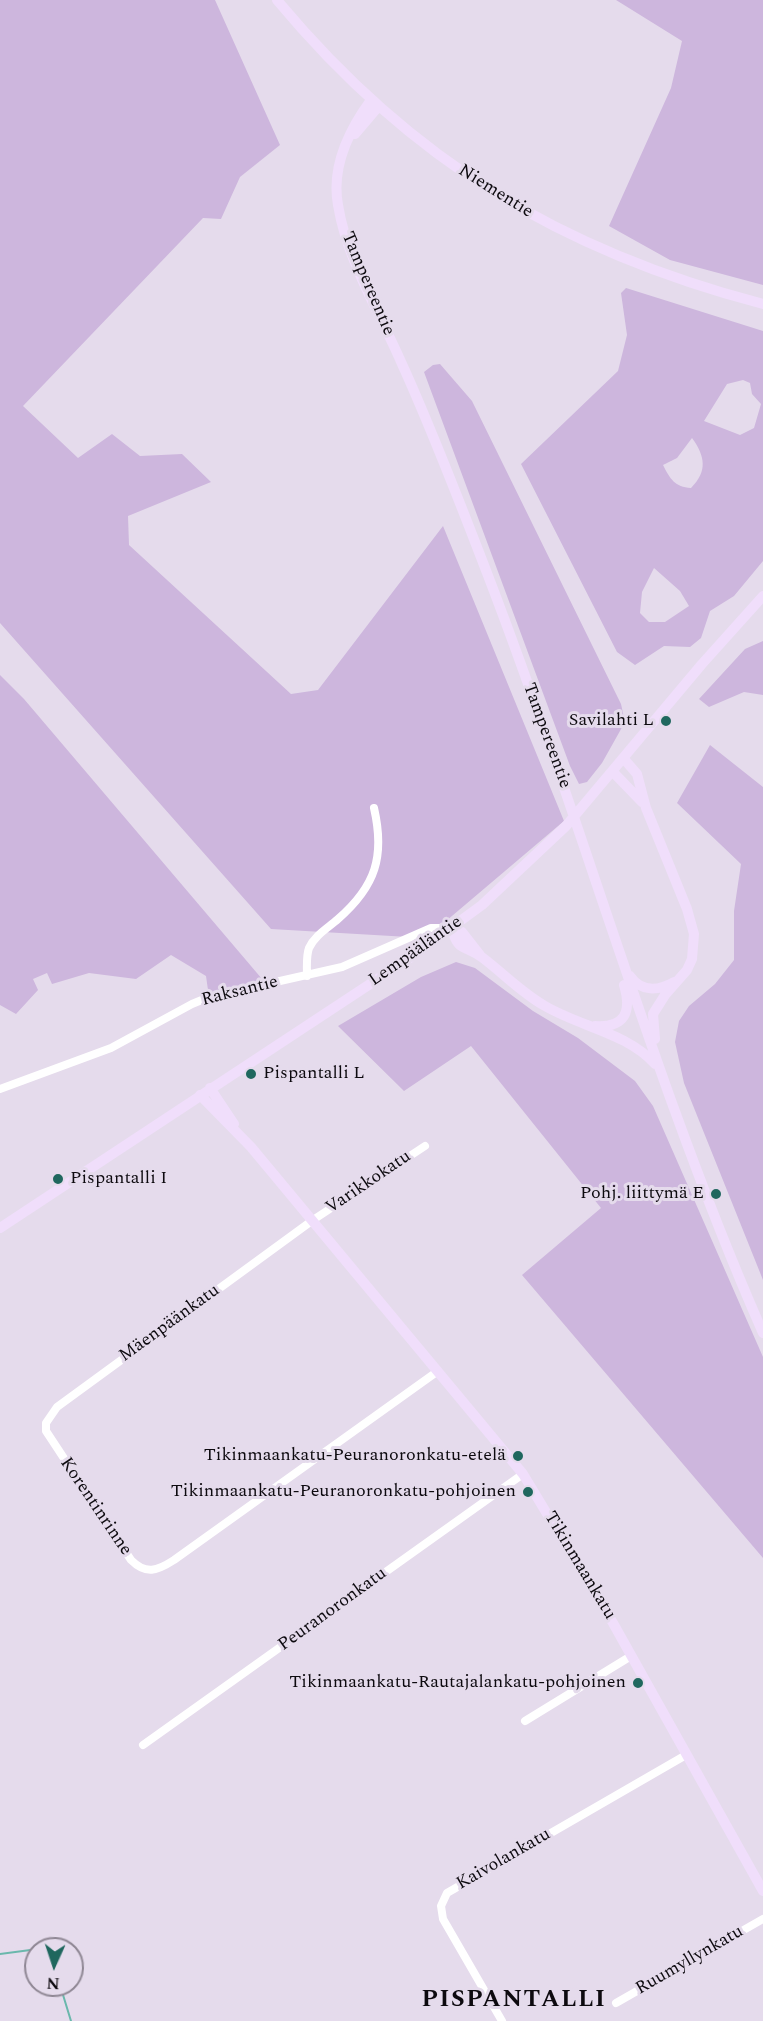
<!DOCTYPE html>
<meta charset="utf-8">
<style>
body{margin:0}
#map{position:relative;width:763px;height:2021px;overflow:hidden;background:#e5dbec;font-family:Spectral,serif}
canvas{display:block}
.north{position:absolute;left:24px;top:1937px;width:60px;height:60px;box-sizing:border-box;background:#e5dbec;border:2px solid #8f8794;border-radius:50%;rotate:183deg;font-size:16px;font-weight:700;line-height:24px;text-align:center;color:#0d0a0f}
.north::after{content:'';display:block;margin:auto;width:21px;height:27px;background:#1f675e;clip-path:polygon(50% 0,100% 100%,50% 72%,0 100%)}
</style>
<div id="map">
<canvas width="763" height="2021"></canvas>
<div class="north">N</div>
</div>
<script>
const ctx = document.querySelector('canvas').getContext('2d');
ctx.lineJoin = 'round';
function fillPath(path, color) { ctx.fillStyle = color; ctx.fill(path, 'evenodd'); }
function strokePath(path, color, width, dash) { ctx.strokeStyle = color; ctx.lineWidth = width; ctx.lineCap = dash ? 'butt' : 'round'; ctx.setLineDash(dash || []); ctx.stroke(path); }
function drawText(font, color, halo, rows, align = 'center') {
  ctx.font = font + ' Spectral,serif'; ctx.lineWidth = 6; ctx.setLineDash([]); ctx.textBaseline = 'middle'; ctx.strokeStyle = halo; ctx.fillStyle = color; for (const [text, x, y, turn = 0] of rows) {
    ctx.save(); ctx.translate(x, y); ctx.rotate((+turn || 0) * Math.PI / 180); ctx.textAlign = isNaN(turn) ? turn : align; if (halo) ctx.strokeText(text, 0, 0); ctx.fillText(text, 0, 0); ctx.restore();
  }
}
fillPath(new Path2D(`
 M 0,0 L 215,0 L 280,145 L 240,177 L 221,219 L 203,218 L 23,406 L 78,458 L 112,434 L 140,456 L 182,454 L 211,482 L 128,516 L 129,545 L 291,694 L 318,690 L 443,526 L 564,821 L 426,938 L 271,929 L 0,623 Z
 M 616,0 L 763,0 L 763,285 L 670,260 L 609,226 L 671,88 L 682,41 Z
 M 626,288 L 763,331 L 763,561 L 734,596 L 710,611 L 701,638 L 690,647 L 664,646 L 635,665 L 617,652 L 521,464 L 618,371 L 627,335 L 621,293 ZM 743,380 L 750,383 L 752,394 L 761,404 L 754,428 L 740,435 L 704,421 L 727,384 ZM 692,438 C 705,456 708,471 691,488 C 675,487 670,479 663,465 L 677,458 ZM 654,568 L 680,591 L 689,606 L 665,622 L 649,622 L 640,613 L 642,592 Z
 M 440,364 L 472,401 L 621,704 L 625,722 L 602,763 L 587,782 L 579,784 L 570,766 L 424,372 L 433,365 Z
 M 763,641 L 763,695 L 744,692 L 709,707 L 699,699 L 745,649 Z
 M 0,675 L 24,699 L 268,986 L 209,997 L 206,976 L 171,955 L 136,979 L 89,973 L 52,984 L 47,973 L 33,979 L 38,990 L 16,1014 L 0,1005 Z
 M 710,745 L 763,787 L 763,1280 L 684,1083 L 675,1042 L 679,1021 L 689,1006 L 715,984 L 734,960 L 734,911 L 741,864 L 677,803 Z
 M 456,962 L 475,968 L 533,1011 L 578,1038 L 635,1081 L 653,1106 L 763,1357 L 763,1558 L 522,1275 L 601,1208 L 471,1046 L 404,1091 L 338,1026 L 421,977 Z`), '#cdb6dd');
strokePath(new Path2D(`
 M 0,1954 L 38,1949
 M 60,1985 L 71,2021`), '#6ab8ac', 2);
strokePath(new Path2D(`
 M 307,976 C 307,967 306,956 309,948 C 315,935 328,928 338,919 C 376,886 385,856 374,808
 M 0,1089 L 111,1048 L 192,1004 L 209,997 L 342,967 L 431,928 L 452,928
 M 425,1146 L 313,1220 L 57,1407 L 46,1423 L 46,1431 L 131,1560 C 146,1575 157,1571 174,1560 L 438,1371
 M 525,1721 L 631,1656
 M 143,1745 L 523,1474
 M 616,2003 L 763,1919
 M 502,2021 L 443,1919 L 441,1906 L 447,1893 L 686,1755`), '#fff', 8);
strokePath(new Path2D(`
 M 277,0 C 411,161 561,251 763,304
 M 371,100 C 349,130 331,167 338,205 C 347,261 380,313 402,364 C 433,432 460,503 487,573 C 584,825 654,1086 763,1333
 M 355,134 L 378,107
 M 624,759 L 637,774 L 646,808 L 687,909 L 694,934 L 692,959 L 687,970 L 665,995 L 653,1014 L 655,1039
 M 613,772 L 642,802
 M 452,928 C 457,952 466,945 483,958 C 504,974 522,993 545,1006 C 581,1027 627,1033 655,1064
 M 452,928 L 462,932 L 480,955
 M 630,976 C 641,992 658,991 674,982
 M 595,1026 C 625,1028 632,1012 624,985
 M 210,1088 L 234,1124
 M 200,1095 L 251,1147 L 523,1474 L 613,1623 L 763,1891
 M 0,1228 L 411,957 L 482,905 L 566,826 L 702,664 L 763,596`), '#f0defb', 10);
for (const [x, y, r, color] of [
 [666,721,6,"#1f675e"],
 [251,1074,6,"#1f675e"],
 [58,1179,6,"#1f675e"],
 [716,1194,6,"#1f675e"],
 [518,1456,6,"#1f675e"],
 [528,1492,6,"#1f675e"],
 [638,1683,6,"#1f675e"]
]) { const dot = new Path2D(); dot.arc(x, y, r, 0, 2 * Math.PI); ctx.fillStyle = color; ctx.fill(dot); strokePath(dot, '#e5dbec', 2); }
drawText('18px', '#0d0a0f', '#e5dbec', [
 ["Niementie",495,192,32],
 ["Tampereentie",367,284,67],
 ["Tampereentie",546,736,70],
 ["Lempääläntie",416,952,-35],
 ["Raksantie",240,992,-14],
 ["Varikkokatu",369,1183,-34],
 ["Mäenpäänkatu",170,1324,-36],
 ["Korentinrinne",95,1507,56],
 ["Tikinmaankatu",579,1566,59],
 ["Peuranoronkatu",333,1610,-36],
 ["Kaivolankatu",504,1860,-30],
 ["Ruumyllynkatu",690,1961,-30]
]);
drawText('18px', '#0d0a0f', '#e5dbec', [
 ["Savilahti L",654,721],
 ["Pispantalli L",263,1074,"left"],
 ["Pispantalli I",70,1179,"left"],
 ["Pohj. liittymä E",704,1194],
 ["Tikinmaankatu-Peuranoronkatu-etelä",506,1456],
 ["Tikinmaankatu-Peuranoronkatu-pohjoinen",516,1492],
 ["Tikinmaankatu-Rautajalankatu-pohjoinen",626,1683]
], 'right');
ctx.letterSpacing = '1.5px';
drawText('bold 24px', '#0d0a0f', '#e5dbec', [
 ["PISPANTALLI",514,2001]
]);
ctx.letterSpacing = '0px';
</script>
